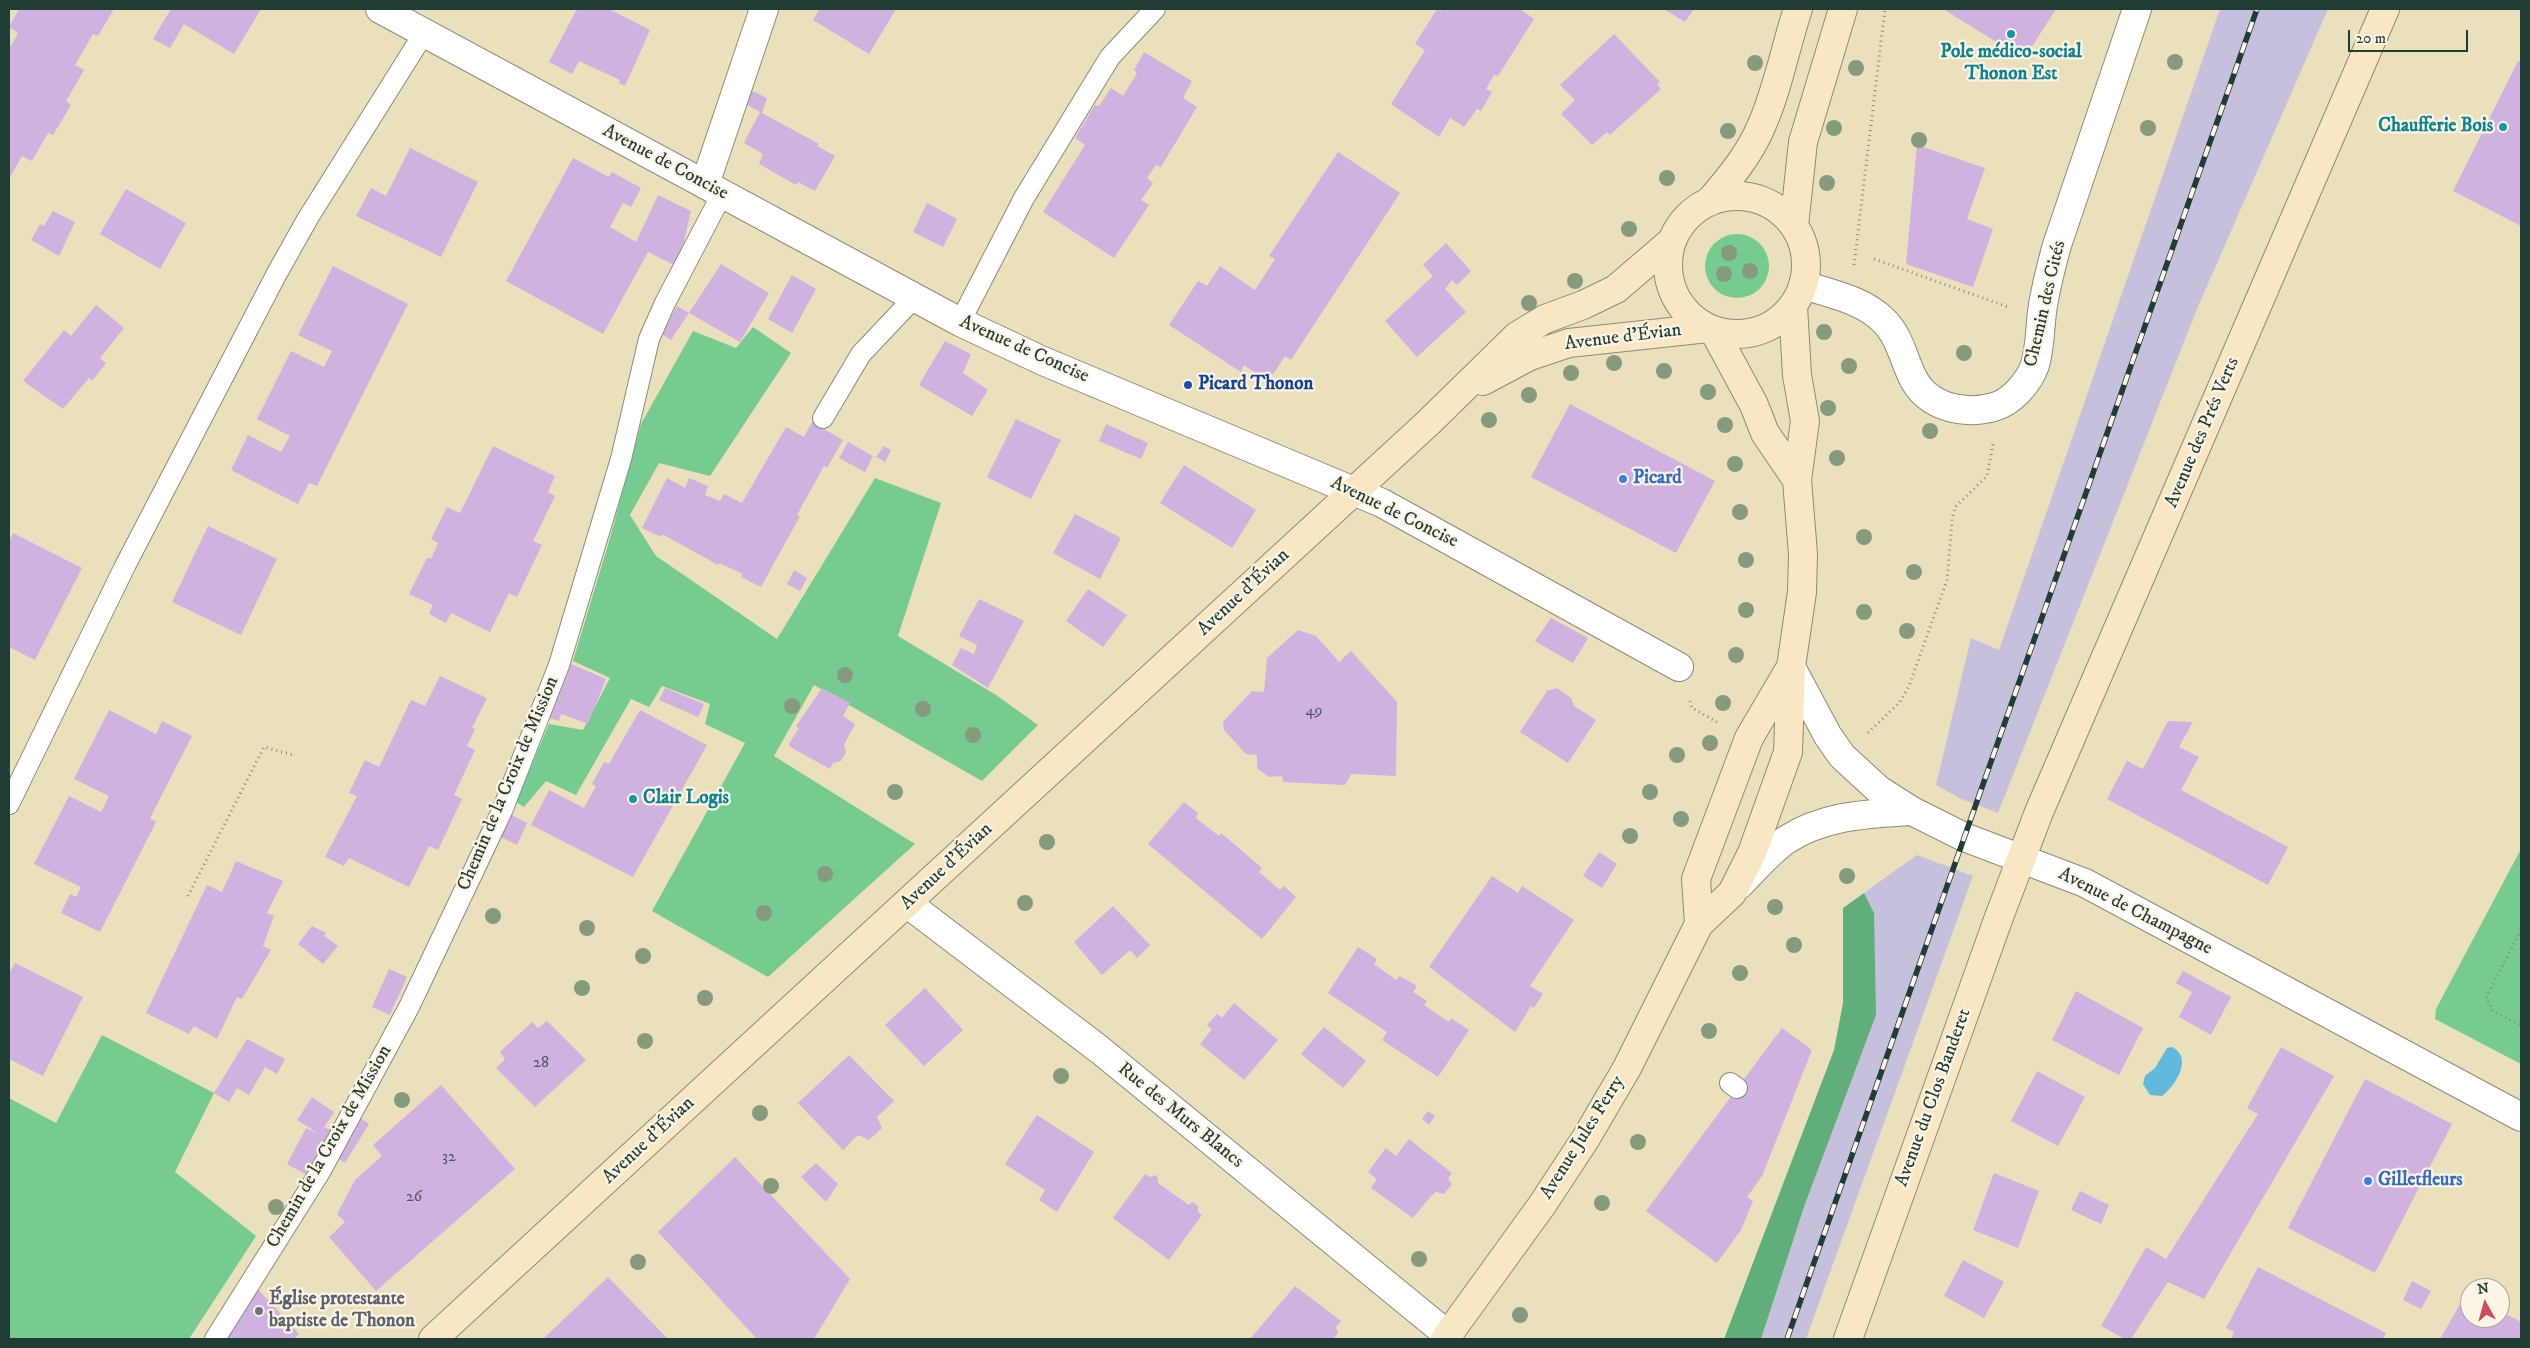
<!DOCTYPE html>
<meta charset="utf-8">
<style>
body{margin:0}
#map{position:relative;width:2530px;height:1348px;overflow:hidden;background:#ebe0bc;font-family:"IM FELL DW Pica",serif}
canvas{display:block}
.frame{position:absolute;inset:0;border:10px solid #1f3d34;pointer-events:none}
.north{position:absolute;left:2460px;top:1278px;width:50px;height:50px;box-sizing:border-box;background:#fcf5e5;border:1px solid #a4ab9e;border-radius:50%;rotate:353deg;font-size:14px;font-weight:700;line-height:20px;text-align:center;color:#1f3d34}
.north::after{content:'';display:block;margin:auto;width:18px;height:22px;background:#d1495b;clip-path:polygon(50% 0,100% 100%,50% 72%,0 100%)}
.scale{position:absolute;left:2348px;top:30px;width:120px;height:22px;box-sizing:border-box;border:2px solid #1f3d34;border-top:0;padding-left:6px;font-size:15px;line-height:18px;white-space:nowrap;color:#1f3d34;-webkit-text-stroke:4px #fcf5e5;paint-order:stroke}
</style>
<div id="map">
<canvas width="2530" height="1348"></canvas>
<div class="frame"></div>
<div class="north">N</div>
<div class="scale">20 m</div>
</div>
<script>
const ctx = document.querySelector('canvas').getContext('2d');
ctx.lineJoin = 'round';
function fillPath(path, color) { ctx.fillStyle = color; ctx.fill(path, 'evenodd'); }
function strokePath(path, color, width, dash) { ctx.strokeStyle = color; ctx.lineWidth = width; ctx.lineCap = dash ? 'butt' : 'round'; ctx.setLineDash(dash || []); ctx.stroke(path); }
function drawText(font, color, halo, rows, align = 'center') {
  ctx.font = font + ' "IM FELL DW Pica",serif'; ctx.lineWidth = 4.5; ctx.setLineDash([]); ctx.textBaseline = 'middle'; ctx.strokeStyle = halo; ctx.fillStyle = color; for (const [text, x, y, turn = 0] of rows) {
    ctx.save(); ctx.translate(x, y); ctx.rotate((+turn || 0) * Math.PI / 180); ctx.textAlign = isNaN(turn) ? turn : align; if (halo) ctx.strokeText(text, 0, 0); ctx.fillText(text, 0, 0); ctx.restore();
  }
}
fillPath(new Path2D(`
 M 2220,9 L 2328,9 L 2197,309 L 1998,813 L 1959,798 L 1936,785 L 1971,638 L 1999,650 Z
 M 1917,855 L 1973,876 L 1806,1339 L 1761,1339 L 1805,1204 L 1874,913 L 1864,893 Z`), '#c5c0db');
fillPath(new Path2D(`
 M1705 266a32 32 0 1 1 64 0a32 32 0 1 1-64 0Z
 M 753,327 L 791,353 L 710,476 L 659,463 L 630,515 L 656,556 L 777,639 L 875,478 L 941,503 L 898,636 L 996,695 L 1038,725 L 982,781 L 814,685 L 774,756 L 915,844 L 768,977 L 652,911 L 745,743 L 705,724 L 710,704 L 662,686 L 649,707 L 631,699 L 576,795 L 546,781 L 524,807 L 516,802 L 549,724 L 583,730 L 610,678 L 573,661 L 608,545 L 641,424 L 693,331 L 736,348 Z
 M 2521,849 L 2521,1064 L 2435,1019 L 2436,1009 Z
 M 102,1035 L 214,1093 L 175,1172 L 256,1236 L 189,1339 L 9,1339 L 9,1098 L 56,1123 Z`), '#75cb90');
fillPath(new Path2D(`
 M 1864,893 L 1874,913 L 1876,1015 L 1805,1204 L 1761,1339 L 1724,1339 L 1834,1050 L 1843,1003 L 1843,908 Z`), '#60af7a');
fillPath(new Path2D(`
 M 2172,1047 C 2194,1058 2175,1086 2162,1096 L 2150,1095 L 2143,1084 L 2145,1076 L 2155,1068 L 2167,1048 Z`), '#61bade');
fillPath(new Path2D(`
 M 19,9 L 114,9 L 98,36 L 93,34 L 75,65 L 84,70 L 66,101 L 71,105 L 53,135 L 48,133 L 32,161 L 22,156 L 9,179 L 9,49 L 18,33 L 9,27 Z
 M 171,9 L 261,9 L 234,54 L 184,24 L 170,48 L 153,39 Z
 M 577,9 L 609,9 L 650,30 L 625,86 L 619,83 L 620,80 L 579,61 L 572,74 L 549,62 Z
 M 819,9 L 896,9 L 869,54 L 813,20 Z
 M 1437,9 L 1441,11 L 1442,9 L 1520,9 L 1534,19 L 1498,76 L 1494,75 L 1486,89 L 1492,92 L 1481,111 L 1477,109 L 1464,127 L 1450,118 L 1439,137 L 1391,104 L 1425,50 L 1415,44 Z
 M 1664,9 L 1694,9 L 1685,22 Z
 M 1943,9 L 2056,9 L 2024,59 Z
 M 1614,34 L 1660,82 L 1657,84 L 1661,89 L 1610,135 L 1607,132 L 1592,145 L 1561,114 L 1575,100 L 1560,85 Z
 M 1144,52 L 1192,81 L 1183,98 L 1197,107 L 1161,167 L 1156,165 L 1147,178 L 1153,183 L 1141,200 L 1149,205 L 1114,258 L 1043,212 L 1085,145 L 1075,138 L 1095,105 L 1099,106 L 1111,88 L 1123,96 L 1137,73 L 1134,70 Z
 M 2518,61 L 2521,63 L 2521,226 L 2453,191 Z
 M 750,90 L 767,98 L 762,113 L 819,144 L 817,146 L 835,156 L 815,191 L 798,182 L 796,185 L 759,164 L 763,154 L 744,143 L 760,112 L 746,104 Z
 M 1917,145 L 1985,168 L 1967,219 L 1993,229 L 1973,287 L 1906,264 Z
 M 410,148 L 478,182 L 441,257 L 356,216 L 371,188 L 386,196 Z
 M 1338,152 L 1400,193 L 1291,360 L 1285,356 L 1274,373 L 1263,378 L 1244,365 L 1241,372 L 1169,325 L 1198,281 L 1207,286 L 1220,266 L 1255,290 L 1275,259 L 1269,256 Z
 M 573,158 L 609,177 L 612,172 L 641,188 L 631,207 L 623,203 L 610,227 L 636,242 L 658,195 L 691,211 L 678,267 L 648,252 L 603,334 L 506,281 Z
 M 126,189 L 186,223 L 160,269 L 100,234 Z
 M 927,203 L 957,219 L 943,247 L 913,232 Z
 M 53,211 L 75,222 L 59,256 L 31,240 L 40,224 L 44,226 Z
 M 1446,243 L 1471,271 L 1457,285 L 1452,280 L 1445,289 L 1466,312 L 1417,357 L 1385,321 L 1433,276 L 1423,265 Z
 M 721,264 L 769,293 L 740,342 L 689,313 Z
 M 333,266 L 408,304 L 317,486 L 309,483 L 298,504 L 231,470 L 248,435 L 281,452 L 290,436 L 257,419 L 291,351 L 324,367 L 332,351 L 298,335 Z
 M 792,275 L 816,289 L 792,333 L 768,319 Z
 M 96,305 L 124,328 L 100,358 L 106,363 L 92,381 L 89,378 L 63,409 L 23,381 L 64,330 L 71,336 Z
 M 677,306 L 689,313 L 671,340 L 662,334 Z
 M 945,341 L 971,354 L 963,373 L 988,390 L 972,416 L 919,385 Z
 M 1570,404 L 1715,481 L 1676,553 L 1531,477 Z
 M 1016,419 L 1061,440 L 1031,499 L 987,477 Z
 M 812,422 L 843,440 L 827,468 L 824,466 L 797,515 L 800,516 L 761,587 L 741,577 L 743,574 L 719,563 L 718,565 L 662,534 L 661,537 L 642,528 L 667,478 L 685,488 L 689,478 L 708,486 L 705,495 L 720,501 L 724,494 L 742,503 L 786,427 L 804,437 Z
 M 1106,424 L 1148,443 L 1141,459 L 1099,441 Z
 M 848,442 L 873,456 L 865,472 L 839,458 Z
 M 493,446 L 555,476 L 548,492 L 555,496 L 533,541 L 542,545 L 517,597 L 509,593 L 490,632 L 451,613 L 446,623 L 429,614 L 433,605 L 409,594 L 427,558 L 431,559 L 438,543 L 431,539 L 447,507 L 460,513 Z
 M 884,446 L 891,450 L 885,462 L 876,457 Z
 M 1184,465 L 1256,510 L 1232,548 L 1160,503 Z
 M 1075,514 L 1121,538 L 1100,579 L 1053,553 Z
 M 208,526 L 277,559 L 241,635 L 172,602 Z
 M 13,533 L 82,568 L 35,660 L 9,647 L 9,542 Z
 M 794,570 L 807,578 L 800,591 L 787,584 Z
 M 1088,589 L 1127,615 L 1103,647 L 1066,621 Z
 M 979,599 L 1024,621 L 988,688 L 952,665 L 961,648 L 974,654 L 977,645 L 959,636 Z
 M 1551,618 L 1588,638 L 1573,663 L 1535,641 Z
 M 1298,630 L 1316,636 L 1339,662 L 1351,651 L 1397,702 L 1396,776 L 1351,774 L 1345,785 L 1283,782 L 1282,776 L 1269,777 L 1257,768 L 1257,755 L 1246,754 L 1224,730 L 1223,722 L 1252,691 L 1264,692 L 1267,658 Z
 M 571,664 L 606,679 L 588,724 L 561,714 L 559,721 L 550,718 Z
 M 440,676 L 487,698 L 472,728 L 475,729 L 467,746 L 475,750 L 454,795 L 462,799 L 438,850 L 429,846 L 409,887 L 349,858 L 344,866 L 325,857 L 357,796 L 349,793 L 365,760 L 379,767 L 411,700 L 425,706 Z
 M 665,688 L 704,704 L 698,717 L 659,700 Z
 M 822,688 L 850,703 L 843,716 L 855,724 L 844,745 L 846,752 L 841,761 L 833,763 L 830,769 L 790,747 L 789,744 L 799,728 L 796,726 Z
 M 1557,688 L 1571,698 L 1574,706 L 1596,720 L 1568,763 L 1520,732 L 1547,691 Z
 M 109,710 L 156,734 L 162,721 L 192,736 L 150,818 L 156,822 L 100,932 L 61,913 L 70,894 L 76,897 L 81,887 L 34,864 L 69,796 L 101,812 L 109,796 L 74,779 Z
 M 640,710 L 707,745 L 633,877 L 531,825 L 549,790 L 584,808 L 596,786 L 592,784 L 604,762 L 609,764 Z
 M 2168,721 L 2193,722 L 2179,747 L 2199,757 L 2181,790 L 2288,847 L 2268,885 L 2107,799 L 2127,761 L 2143,769 Z
 M 1184,802 L 1198,813 L 1196,818 L 1219,836 L 1221,833 L 1262,868 L 1259,872 L 1280,890 L 1284,886 L 1296,897 L 1262,939 L 1148,844 Z
 M 510,814 L 527,823 L 517,845 L 501,837 Z
 M 1599,852 L 1617,864 L 1602,888 L 1583,876 Z
 M 236,861 L 283,881 L 267,913 L 274,916 L 263,946 L 271,950 L 242,999 L 237,997 L 217,1039 L 194,1026 L 189,1034 L 146,1013 L 207,885 L 222,892 Z
 M 1492,876 L 1518,893 L 1522,886 L 1574,920 L 1530,986 L 1543,994 L 1534,1008 L 1531,1006 L 1515,1032 L 1429,967 Z
 M 1113,906 L 1150,945 L 1137,958 L 1130,950 L 1102,975 L 1074,942 Z
 M 312,926 L 326,933 L 324,936 L 338,946 L 323,964 L 298,944 Z
 M 1358,947 L 1377,959 L 1374,964 L 1396,980 L 1400,976 L 1417,986 L 1413,992 L 1427,1001 L 1424,1005 L 1449,1022 L 1451,1018 L 1469,1030 L 1438,1077 L 1382,1040 L 1387,1032 L 1328,993 Z
 M 15,963 L 83,997 L 43,1076 L 9,1059 L 9,974 Z
 M 389,969 L 407,977 L 390,1015 L 372,1007 Z
 M 2183,971 L 2231,997 L 2211,1035 L 2179,1017 L 2192,992 L 2176,983 Z
 M 925,988 L 963,1030 L 924,1066 L 885,1025 Z
 M 2076,991 L 2143,1028 L 2119,1075 L 2052,1040 Z
 M 1234,1003 L 1278,1040 L 1244,1080 L 1200,1044 L 1212,1029 L 1207,1025 L 1217,1014 L 1222,1018 Z
 M 547,1021 L 586,1060 L 535,1107 L 496,1068 L 505,1059 L 500,1052 L 532,1022 L 538,1028 Z
 M 1324,1027 L 1366,1061 L 1343,1088 L 1301,1054 Z
 M 1782,1028 L 1812,1050 L 1762,1176 L 1747,1197 L 1753,1201 L 1741,1230 L 1717,1263 L 1646,1211 Z
 M 247,1039 L 285,1059 L 277,1074 L 265,1067 L 249,1095 L 237,1088 L 229,1102 L 214,1093 Z
 M 2281,1047 L 2334,1076 L 2204,1299 L 2168,1282 L 2131,1339 L 2125,1339 L 2101,1326 L 2146,1247 L 2166,1259 L 2258,1114 L 2247,1108 Z
 M 849,1055 L 894,1101 L 877,1117 L 882,1128 L 869,1140 L 858,1135 L 843,1150 L 798,1103 Z
 M 2037,1071 L 2085,1097 L 2058,1146 L 2011,1121 Z
 M 2365,1079 L 2452,1124 L 2375,1273 L 2288,1228 Z
 M 441,1085 L 515,1169 L 376,1291 L 329,1237 L 345,1222 L 337,1214 L 355,1180 L 382,1156 L 373,1145 Z
 M 312,1097 L 334,1112 L 324,1127 L 331,1130 L 307,1175 L 287,1164 L 306,1128 L 319,1134 L 297,1120 Z
 M 1428,1111 L 1435,1116 L 1429,1125 L 1422,1119 Z
 M 1037,1115 L 1094,1152 L 1057,1212 L 1039,1200 L 1045,1190 L 1005,1164 Z
 M 358,1116 L 369,1124 L 345,1163 L 336,1157 Z
 M 1409,1139 L 1452,1173 L 1448,1178 L 1452,1184 L 1444,1194 L 1436,1192 L 1431,1196 L 1413,1218 L 1371,1188 L 1377,1179 L 1368,1172 L 1386,1148 L 1396,1156 Z
 M 735,1157 L 850,1279 L 814,1339 L 757,1339 L 658,1232 Z
 M 816,1163 L 838,1184 L 826,1202 L 801,1177 Z
 M 1994,1173 L 2039,1191 L 2018,1248 L 1973,1230 Z
 M 1145,1174 L 1150,1177 L 1155,1175 L 1158,1178 L 1158,1183 L 1189,1205 L 1192,1202 L 1198,1206 L 1198,1212 L 1202,1215 L 1169,1260 L 1113,1218 Z
 M 2080,1191 L 2109,1205 L 2101,1224 L 2071,1210 Z
 M 1963,1260 L 2004,1282 L 1984,1318 L 1944,1296 Z
 M 2258,1267 L 2386,1333 L 2383,1339 L 2231,1339 L 2234,1332 L 2226,1328 Z
 M 608,1277 L 668,1339 L 543,1339 Z
 M 2412,1281 L 2431,1291 L 2421,1309 L 2403,1300 Z
 M 1295,1286 L 1341,1321 L 1336,1327 L 1338,1333 L 1333,1339 L 1250,1339 Z
 M 256,1287 L 299,1334 L 293,1339 L 223,1339 Z
 M 2467,1292 L 2470,1294 L 2470,1318 L 2500,1318 L 2500,1311 L 2521,1322 L 2521,1339 L 2440,1339 Z`), '#d0b1e0');
const lane = new Path2D(`
 M 960,322 L 1024,198 L 1110,57 L 1155,9
 M 823,418 L 861,354 L 914,298
 M 9,804 L 125,566 L 276,275 L 308,218 L 424,33
 M 1730,1083 L 1737,1088
 M 215,1339 L 320,1172 L 409,1007 L 502,811 L 559,665 L 621,459 L 649,339 L 665,303 L 722,194`);
const street = new Path2D(`
 M 380,9 L 960,322 L 1043,361 L 1382,503 L 1679,667
 M 705,184 L 764,9
 M 1803,285 C 1829,293 1863,300 1883,320 C 1899,335 1903,357 1912,376 C 1927,408 1964,415 1994,407 C 2012,402 2029,382 2035,365 C 2040,348 2040,329 2042,312 C 2045,289 2051,267 2057,245 L 2137,9
 M 1791,667 L 1828,736 L 1842,756 L 1879,790 L 1912,811 L 1964,837 L 2085,883 L 2521,1117
 M 1739,885 C 1754,870 1769,852 1786,840 C 1825,815 1867,814 1912,811
 M 908,904 L 1100,1050 L 1448,1335`);
const secondary = new Path2D(`
 M1668 265a69 69 0 1 1 138 0a69 69 0 1 1-138 0Z
 M 1709,202 C 1729,179 1749,155 1761,127 C 1778,89 1785,48 1798,9
 M 1794,226 L 1803,142 L 1843,9
 M 1714,331 L 1754,405 L 1765,433 L 1797,480
 M 1483,381 L 1530,356 L 1569,343 L 1708,328
 M 1699,924 L 1696,879 L 1749,738 L 1789,670
 M 433,1339 L 1428,423 L 1517,336 L 1545,319 L 1583,305 L 1616,289 L 1672,241
 M 1445,1339 L 1542,1205 L 1586,1138 L 1627,1068 L 1699,924 L 1732,893 L 1752,853 L 1788,752 L 1791,667 L 1802,592 L 1803,554 L 1797,480 L 1805,421 L 1797,375 L 1793,306
 M 1848,1339 L 1999,917 L 2039,812 L 2385,9`);
strokePath(lane, '#858e78', 22);
strokePath(street, '#858e78', 30);
strokePath(secondary, '#858e78', 30);
strokePath(new Path2D(`
 M 1874,259 L 2008,307
 M 1854,265 L 1885,9
 M 1690,701 L 1692,708 L 1717,722
 M 1868,733 L 1900,702 L 1909,686 L 1947,580 L 1952,520 L 1955,507 L 1987,476 L 1993,444
 M 188,896 L 264,747 L 293,755
 M 2521,930 L 2486,998 L 2493,1011 L 2521,1026`), '#858e78', 3, [1, 4]);
strokePath(lane, '#fff', 20);
strokePath(street, '#fff', 28);
strokePath(secondary, '#f9e7c3', 28);
const rail = new Path2D(`
 M 1787,1339 L 2257,9`);
strokePath(rail, '#1f3d34', 5.5);
strokePath(rail, '#fcf5e5', 4, [11]);
ctx.fillStyle = '#869a7e';
for (const [x, y] of [
 [2175,62],
 [1755,63],
 [1856,68],
 [1834,128],
 [2148,128],
 [1728,131],
 [1919,140],
 [1667,178],
 [1827,183],
 [1629,229],
 [1729,253],
 [1750,271],
 [1724,274],
 [1575,281],
 [1529,303],
 [1824,332],
 [1964,353],
 [1614,363],
 [1849,366],
 [1664,371],
 [1571,373],
 [1708,392],
 [1529,395],
 [1828,408],
 [1489,420],
 [1725,425],
 [1930,431],
 [1837,458],
 [1735,464],
 [1740,512],
 [1864,537],
 [1746,560],
 [1914,572],
 [1746,610],
 [1864,612],
 [1907,631],
 [1736,655],
 [845,675],
 [1723,703],
 [792,706],
 [923,709],
 [973,735],
 [1710,743],
 [1677,755],
 [895,792],
 [1650,792],
 [1681,819],
 [1630,836],
 [1047,842],
 [825,874],
 [1847,876],
 [1025,903],
 [1775,907],
 [764,913],
 [493,916],
 [587,928],
 [1794,945],
 [643,956],
 [1740,973],
 [582,988],
 [705,998],
 [1709,1031],
 [645,1041],
 [1061,1076],
 [402,1100],
 [760,1113],
 [1638,1142],
 [771,1186],
 [1602,1203],
 [276,1207],
 [1419,1259],
 [638,1262],
 [1520,1315]
]) { ctx.beginPath(); ctx.arc(x, y, 8, 0, 2 * Math.PI); ctx.fill(); }
for (const [x, y, r, color] of [
 [2011,34,5,"#0f9aa8"],
 [2503,127,5,"#0f9aa8"],
 [1188,385,5,"#1a4fb4"],
 [1623,479,5,"#3f7fe0"],
 [633,799,5,"#0f9aa8"],
 [2368,1181,5,"#3f7fe0"],
 [259,1311,5,"#6b7280"]
]) { const dot = new Path2D(); dot.arc(x, y, r, 0, 2 * Math.PI); ctx.fillStyle = color; ctx.fill(dot); strokePath(dot, '#fcf5e5', 2); }
drawText('16px', '#4b5a5f', null, [
 ["49",1314,712],
 ["28",541,1064],
 ["32",449,1158],
 ["26",414,1198]
]);
drawText('bold 19px', '#0d838f', '#fcf5e5', [
 ["Pole médico-social",2011,53],
 ["Thonon Est",2011,75],
 ["Chaufferie Bois",2493,127,"right"],
 ["Clair Logis",643,799,"left"]
]);
drawText('19px', '#1f3d34', '#fcf5e5', [
 ["Avenue de Concise",665,163,28],
 ["Chemin des Cités",2046,304,-77],
 ["Avenue d'Évian",1623,338,-7],
 ["Avenue de Concise",1024,350,24],
 ["Avenue des Prés Verts",2203,433,-67],
 ["Avenue de Concise",1394,513,26],
 ["Avenue d'Évian",1244,593,-43],
 ["Chemin de la Croix de Mission",509,784,-67],
 ["Avenue d'Évian",947,867,-43],
 ["Avenue de Champagne",2135,912,27],
 ["Avenue du Clos Banderet",1934,1098,-70],
 ["Rue des Murs Blancs",1180,1116,39],
 ["Avenue Jules Ferry",1583,1138,-58],
 ["Avenue d'Évian",649,1141,-43],
 ["Chemin de la Croix de Mission",330,1147,-60]
]);
drawText('bold 19px', '#164399', '#fcf5e5', [
 ["Picard Thonon",1198,385]
], 'left');
drawText('bold 19px', '#366cbe', '#fcf5e5', [
 ["Picard",1633,479],
 ["Gilletfleurs",2378,1181]
], 'left');
drawText('bold 19px', '#5b616d', '#fcf5e5', [
 ["Église protestante",269,1300],
 ["baptiste de Thonon",269,1322]
], 'left');
</script>
